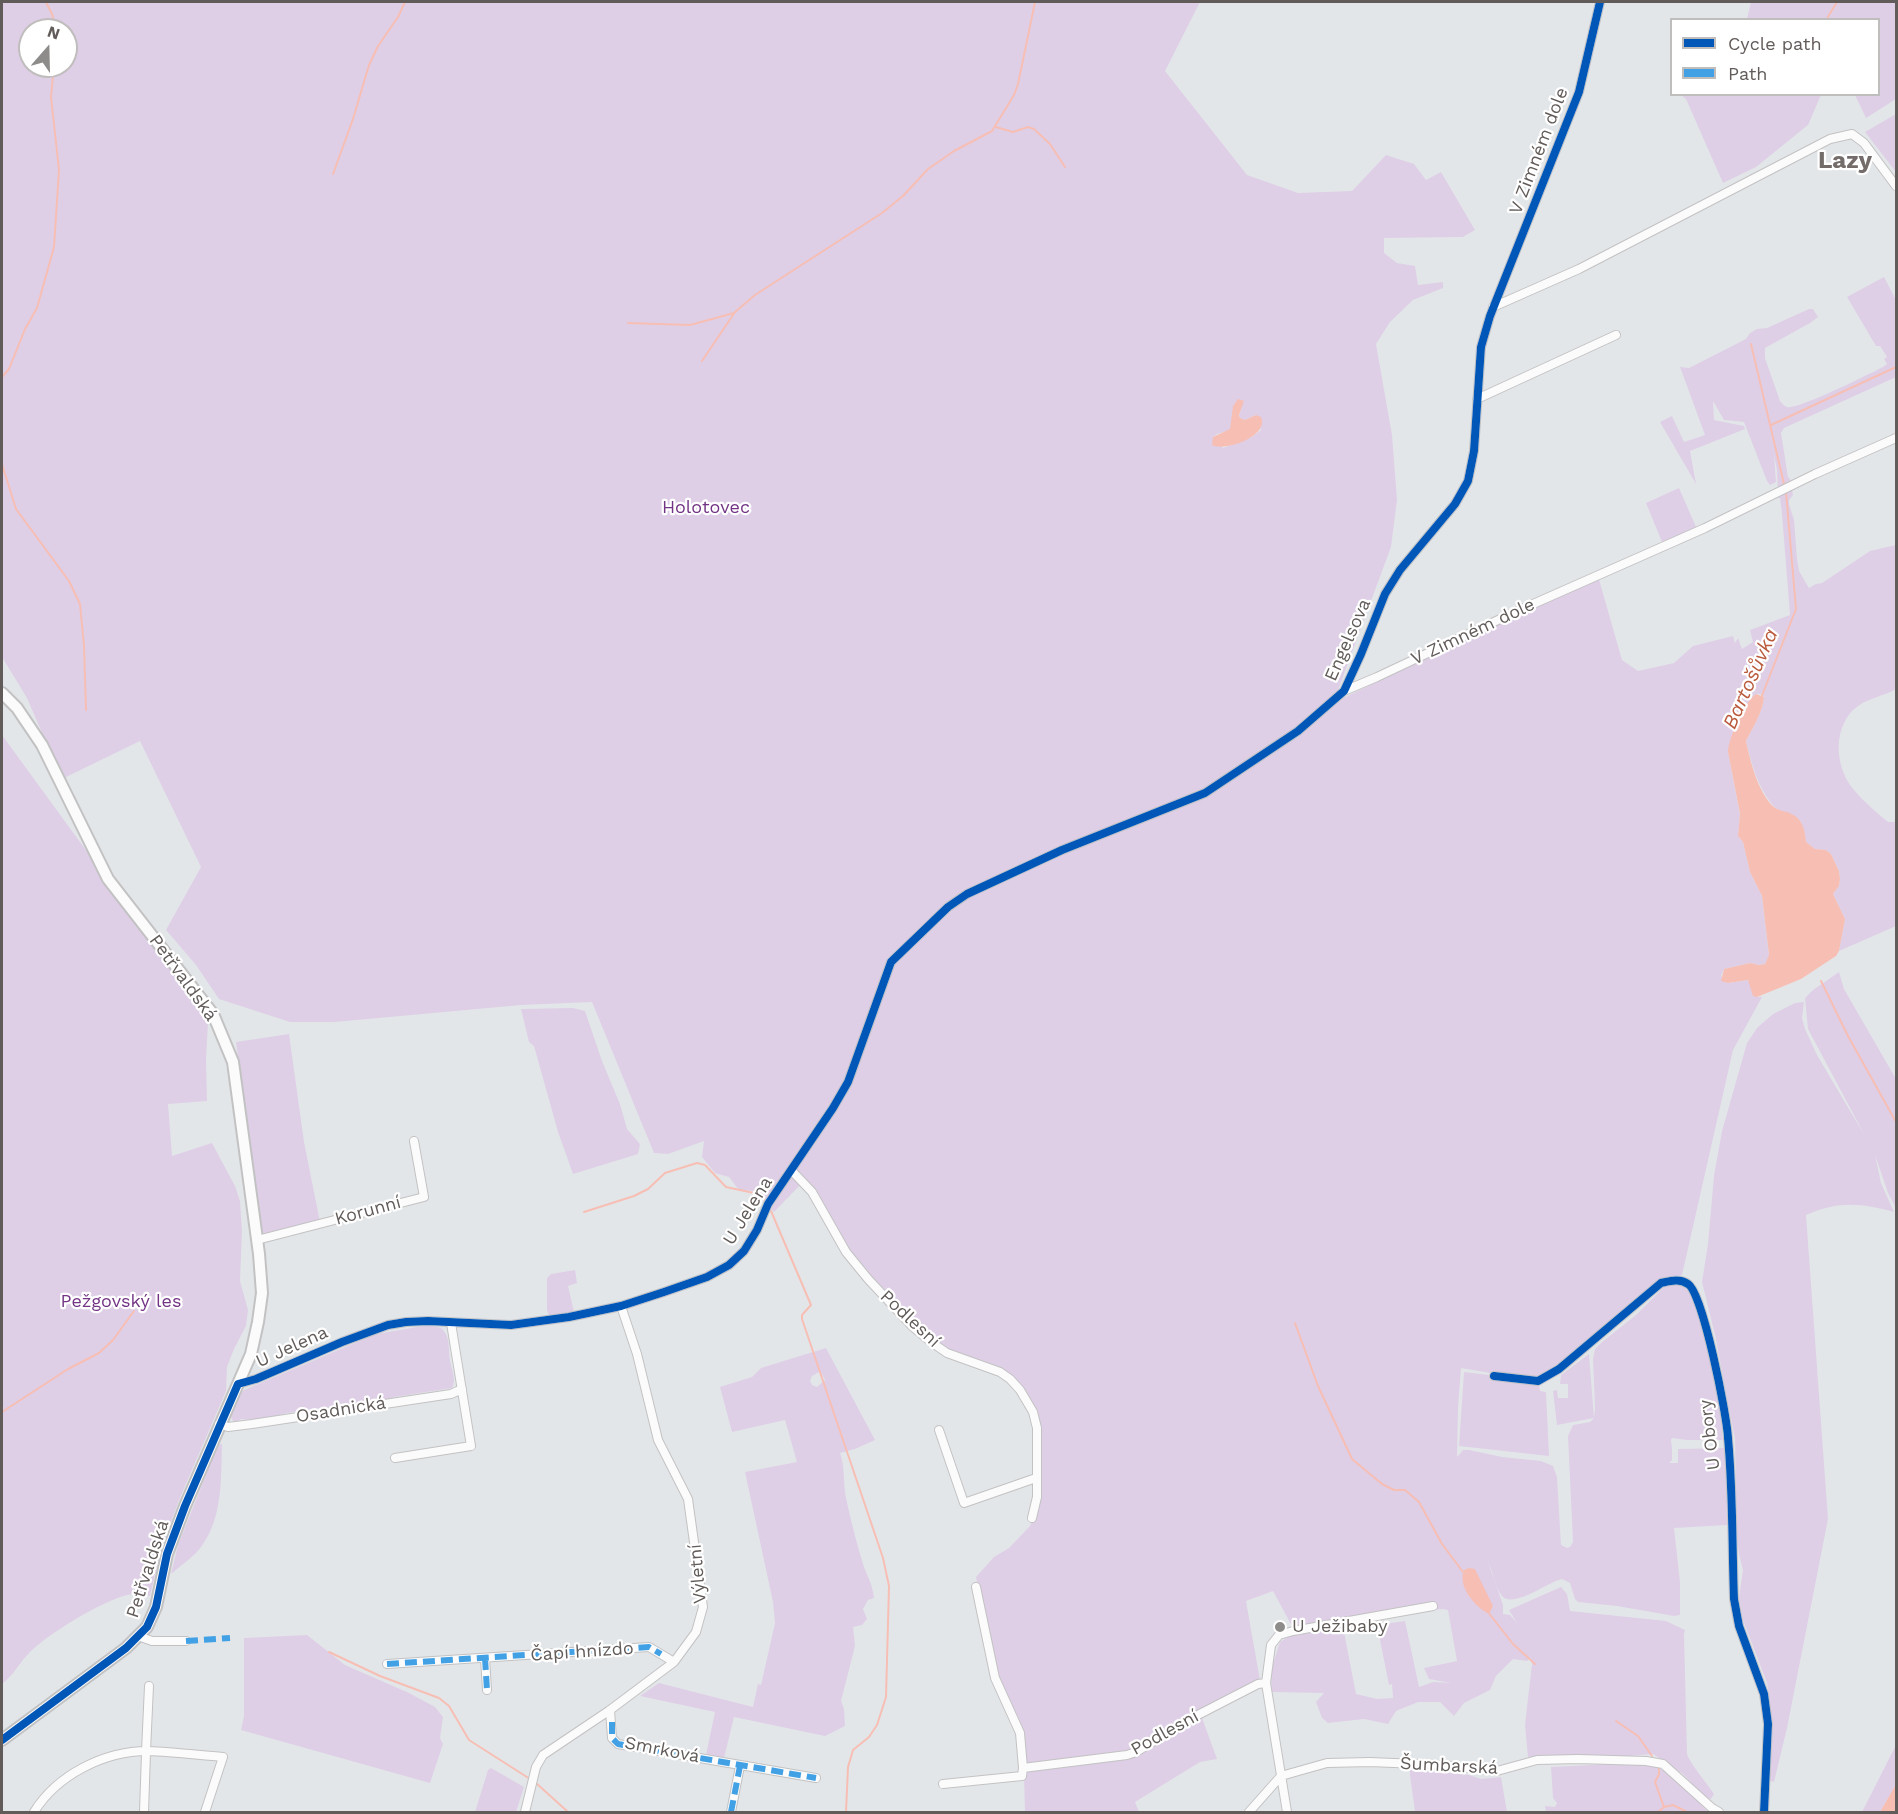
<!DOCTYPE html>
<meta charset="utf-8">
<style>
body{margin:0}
#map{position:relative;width:1898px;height:1814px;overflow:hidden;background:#e3e6e9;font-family:"Work Sans",sans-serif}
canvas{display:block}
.frame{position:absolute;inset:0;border:3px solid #615b59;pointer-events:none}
.legend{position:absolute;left:1670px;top:18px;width:210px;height:78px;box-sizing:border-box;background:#fff;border:2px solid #c0bdbd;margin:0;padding:8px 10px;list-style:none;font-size:18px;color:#615b59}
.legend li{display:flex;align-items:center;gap:12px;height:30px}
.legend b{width:30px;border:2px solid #c0bdbd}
.north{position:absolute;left:18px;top:18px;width:60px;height:60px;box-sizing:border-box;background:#fff;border:2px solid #c0bdbd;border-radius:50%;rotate:20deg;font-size:16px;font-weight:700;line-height:24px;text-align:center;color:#615b59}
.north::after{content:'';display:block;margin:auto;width:21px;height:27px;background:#8e8c8b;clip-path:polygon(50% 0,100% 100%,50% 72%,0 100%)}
</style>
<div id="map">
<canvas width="1898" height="1814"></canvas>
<div class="frame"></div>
<ul class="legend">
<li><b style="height:8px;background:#0057b8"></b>Cycle path</li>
<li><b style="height:8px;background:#42a1e5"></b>Path</li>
</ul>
<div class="north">N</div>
</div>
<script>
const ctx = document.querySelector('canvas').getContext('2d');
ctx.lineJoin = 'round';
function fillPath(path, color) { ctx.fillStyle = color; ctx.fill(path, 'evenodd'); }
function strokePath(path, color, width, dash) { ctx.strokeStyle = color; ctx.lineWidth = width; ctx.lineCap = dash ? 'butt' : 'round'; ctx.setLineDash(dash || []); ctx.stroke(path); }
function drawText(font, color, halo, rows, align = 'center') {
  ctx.font = font + ' "Work Sans",sans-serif'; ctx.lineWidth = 4.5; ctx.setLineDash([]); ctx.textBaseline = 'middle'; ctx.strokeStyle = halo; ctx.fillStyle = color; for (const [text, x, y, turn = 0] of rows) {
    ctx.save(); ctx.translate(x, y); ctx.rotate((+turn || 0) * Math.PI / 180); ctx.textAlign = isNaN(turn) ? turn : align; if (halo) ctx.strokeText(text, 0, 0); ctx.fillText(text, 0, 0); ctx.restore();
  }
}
fillPath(new Path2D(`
 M 2,2 L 1200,2 L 1165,71 L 1247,175 L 1298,193 L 1352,191 L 1386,155 L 1414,164 L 1426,180 L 1441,172 L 1475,230 L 1463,237 L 1384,238 L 1384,253 L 1397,263 L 1415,266 L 1418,285 L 1443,282 L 1443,288 L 1413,300 L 1390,322 L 1376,344 L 1392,435 L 1397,500 L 1391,547 L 1334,701 L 1283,741 L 1288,744 L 1335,702 L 1598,576 L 1622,660 L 1638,671 L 1674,663 L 1693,646 L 1733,636 L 1735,643 L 1738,638 L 1742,649 L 1753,642 L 1750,630 L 1790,615 L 1782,514 L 1780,498 L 1778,498 L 1777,470 L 1774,455 L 1776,482 L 1770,485 L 1767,481 L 1744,422 L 1724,420 L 1713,401 L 1714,420 L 1744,426 L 1745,429 L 1690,451 L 1696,484 L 1660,422 L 1672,416 L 1684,442 L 1705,435 L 1680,367 L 1689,368 L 1746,339 L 1750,333 L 1757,329 L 1767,328 L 1809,309 L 1813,309 L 1818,317 L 1810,323 L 1765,348 L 1765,358 L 1780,401 C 1782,403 1784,406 1787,407 C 1798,410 1869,374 1883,367 L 1887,364 L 1884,359 L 1887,357 L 1880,346 L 1876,346 L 1847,297 L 1884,277 L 1896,300 L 1896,377 L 1784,428 L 1781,433 L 1788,477 L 1790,479 L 1793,495 L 1789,500 L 1789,504 L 1794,520 L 1797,559 L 1799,571 L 1809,588 L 1816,584 L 1822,583 L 1870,551 L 1896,545 L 1896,689 C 1884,696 1869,698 1858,706 C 1832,725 1834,767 1854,790 C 1864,802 1876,812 1888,822 L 1896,822 L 1896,926 L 1839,951 L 1845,919 L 1833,894 L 1839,886 L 1840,879 L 1839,871 L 1831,854 L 1826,850 L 1815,849 L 1806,842 C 1803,805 1785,821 1771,803 C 1757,785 1751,762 1746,741 C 1753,727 1763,712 1764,697 L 1761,694 L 1756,694 L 1740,718 L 1728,752 L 1740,815 L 1738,836 L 1743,842 L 1750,872 L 1762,896 L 1769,956 L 1765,964 L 1759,965 L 1750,963 L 1724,969 L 1721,976 L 1728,983 L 1748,980 L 1757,997 L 1762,997 L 1733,1050 L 1682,1275 L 1659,1279 L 1635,1302 L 1605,1336 L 1563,1372 L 1542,1378 L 1525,1379 L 1461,1368 L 1458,1408 L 1457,1457 L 1463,1450 L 1469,1450 L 1502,1457 L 1541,1461 L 1553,1466 L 1557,1477 L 1561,1545 L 1567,1548 L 1570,1547 L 1573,1542 L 1568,1436 L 1573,1425 L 1590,1422 L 1594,1418 L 1557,1425 L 1553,1391 L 1557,1390 L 1558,1398 L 1568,1398 L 1568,1384 L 1560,1384 L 1561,1375 L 1589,1354 L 1594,1418 L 1595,1409 L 1593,1359 L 1595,1349 L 1602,1342 L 1636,1315 L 1664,1287 C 1673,1283 1683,1284 1689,1291 C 1703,1306 1723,1417 1723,1440 L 1687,1440 L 1672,1438 L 1671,1440 L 1672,1449 L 1672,1460 L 1669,1463 L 1678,1463 L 1678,1449 L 1726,1448 L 1727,1525 L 1674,1528 L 1680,1582 L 1680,1615 L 1674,1616 L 1617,1606 L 1578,1602 L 1575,1599 L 1570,1583 L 1562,1579 C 1548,1582 1513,1609 1502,1596 C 1495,1588 1493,1571 1488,1562 L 1503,1605 L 1503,1614 L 1510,1615 L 1517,1623 L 1509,1610 L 1561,1587 L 1567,1594 L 1570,1611 L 1666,1621 L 1685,1630 L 1684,1634 L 1687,1754 C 1691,1765 1707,1783 1714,1794 L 1711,1799 L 1704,1796 L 1683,1774 L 1653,1754 L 1629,1756 L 1528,1757 L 1525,1725 L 1532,1664 L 1530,1657 L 1527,1661 L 1513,1659 L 1496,1676 L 1490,1690 L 1464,1703 L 1454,1716 L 1440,1702 L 1418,1702 L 1396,1711 L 1388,1724 L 1364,1719 L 1328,1723 L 1322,1718 L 1316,1702 L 1324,1693 L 1271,1692 L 1272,1667 L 1280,1642 L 1292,1635 L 1343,1627 L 1356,1694 L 1377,1699 L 1393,1698 L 1392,1684 L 1389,1685 L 1377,1625 L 1405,1621 L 1419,1687 L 1433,1682 L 1451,1683 L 1429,1679 L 1424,1668 L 1457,1661 L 1448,1610 L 1442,1609 L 1293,1628 L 1273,1591 L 1246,1601 L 1261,1686 L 1201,1715 L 1217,1759 L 1200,1762 L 1135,1802 L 1139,1812 L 1025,1812 L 1023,1742 L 1020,1721 L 998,1677 L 976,1577 L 994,1557 L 1009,1548 L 1030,1526 L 1039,1498 L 1039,1431 L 1016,1382 L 947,1350 L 908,1319 L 848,1252 L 805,1180 L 774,1212 L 754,1191 L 739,1190 L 729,1177 L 715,1173 L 702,1157 L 704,1141 L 668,1154 L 654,1153 L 592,1002 L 521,1005 L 335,1022 L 290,1022 L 219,999 L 196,965 L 166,930 L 201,867 L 140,741 L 62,779 L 27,698 L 2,657 ZM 30,30 L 66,30 L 66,66 L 30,66 ZM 1243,407 L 1239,415 L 1240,418 L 1245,420 L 1256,415 L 1261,430 L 1252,437 L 1223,448 L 1213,437 L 1217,434 L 1230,430 Z
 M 1751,2 L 1896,2 L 1896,99 L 1866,118 L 1855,95 L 1878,94 L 1878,20 L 1747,19 Z
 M 1681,95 L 1821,95 L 1808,125 L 1756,167 L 1723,183 L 1686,99 Z
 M 1896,114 L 1896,172 L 1865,132 Z
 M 1679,488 L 1696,527 L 1662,542 L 1646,503 Z
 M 2,735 L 201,1008 L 208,1022 L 206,1060 L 207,1101 L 168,1104 L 172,1156 L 212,1143 L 235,1186 L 240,1201 L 242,1231 L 240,1281 L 248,1310 L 246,1326 L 234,1349 L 227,1367 L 226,1391 L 179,1500 L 161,1549 L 150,1596 C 142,1594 135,1593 127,1595 C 102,1601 48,1634 30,1652 C 20,1662 13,1676 2,1684 Z
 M 1839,972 L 1844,989 L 1896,1079 L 1896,1208 L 1888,1193 L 1875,1155 L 1881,1183 L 1894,1212 C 1860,1203 1839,1201 1806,1215 L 1828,1519 L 1787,1728 L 1774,1782 L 1768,1780 L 1771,1724 L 1770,1702 L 1767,1683 L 1743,1620 L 1739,1597 L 1743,1570 L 1739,1554 L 1737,1540 L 1735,1439 L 1715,1335 L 1702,1282 L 1708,1244 L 1714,1176 L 1722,1131 L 1747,1043 L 1757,1028 L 1773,1014 L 1795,1003 L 1804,1002 L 1802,1018 L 1805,1029 L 1817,1055 L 1865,1136 L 1808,1029 L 1805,998 L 1813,990 Z
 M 573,1008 L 585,1011 L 602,1061 L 620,1104 L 627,1129 L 640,1144 L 638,1154 L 573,1174 L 558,1132 L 534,1046 L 529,1042 L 521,1009 Z
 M 289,1034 L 304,1142 L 320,1222 L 263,1236 L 236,1042 Z
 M 575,1270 L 577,1283 L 568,1286 L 574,1312 L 549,1315 L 547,1310 L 547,1278 L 551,1274 Z
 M 429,1325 L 441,1328 C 451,1337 448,1348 450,1360 C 451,1370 457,1378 452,1388 L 394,1397 L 382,1401 L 354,1403 L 287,1413 C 271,1417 257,1421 241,1419 L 237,1422 L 233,1421 L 231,1417 C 234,1408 237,1396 244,1390 L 376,1334 Z
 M 826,1348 L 875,1440 L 855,1449 L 840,1453 C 845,1466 843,1483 846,1498 C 851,1521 857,1545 864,1567 C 869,1580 872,1583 874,1598 L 868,1600 L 863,1609 L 867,1619 L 862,1625 L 853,1627 L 855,1646 L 841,1701 L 844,1709 L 845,1726 L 825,1736 L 734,1717 L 724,1758 L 706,1755 L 715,1712 L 640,1696 L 659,1683 L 753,1707 L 758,1684 L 761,1685 L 775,1623 L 773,1602 L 745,1472 L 797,1462 L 785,1420 L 732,1432 L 720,1387 L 752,1377 L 761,1368 ZM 819,1372 L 822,1374 L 825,1380 L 817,1387 L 812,1385 L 810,1381 L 812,1376 Z
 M 1464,1372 L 1506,1377 L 1539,1384 L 1540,1391 L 1546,1392 L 1549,1456 L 1459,1446 Z
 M 222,1444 C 221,1481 223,1524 196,1553 C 189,1560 179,1567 171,1574 L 178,1545 L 218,1445 Z
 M 307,1635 L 345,1665 L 409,1693 L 435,1707 L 443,1717 L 440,1738 L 443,1744 L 430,1783 L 241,1730 L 244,1716 L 244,1638 Z
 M 1896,1745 L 1896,1784 L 1880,1812 L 1862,1812 Z
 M 1612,1764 C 1623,1765 1635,1762 1645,1764 C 1673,1769 1690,1793 1708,1812 L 1546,1812 L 1545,1806 L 1555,1807 L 1557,1803 L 1553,1798 L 1551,1767 Z
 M 491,1768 L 524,1787 L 516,1812 L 475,1812 L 488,1770 Z
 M 1412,1769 L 1469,1775 L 1481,1779 L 1501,1777 L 1507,1812 L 1415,1812 L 1410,1775 L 1410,1771 Z`), '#decfe7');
fillPath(new Path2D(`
 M 1238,399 L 1244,401 L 1239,415 L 1240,418 L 1245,420 L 1256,415 L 1261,417 C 1270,436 1225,452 1212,445 L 1213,437 L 1230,429 L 1233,406 Z
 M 1756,694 L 1764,697 C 1763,712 1753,727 1746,741 C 1750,760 1758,793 1774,807 C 1778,810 1783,811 1787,812 C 1802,817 1805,828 1806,842 L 1815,849 L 1826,850 L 1831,854 L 1839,871 L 1840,879 L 1839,886 L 1833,894 L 1845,919 L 1839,951 L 1836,956 L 1801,979 L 1757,997 L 1753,996 L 1748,980 L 1728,983 L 1721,981 L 1724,969 L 1750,963 L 1759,965 L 1765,964 L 1769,955 L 1762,896 L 1750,872 L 1743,842 L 1738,836 L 1740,814 L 1728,752 C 1728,739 1745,701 1756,694 Z
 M 1469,1568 L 1475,1569 L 1493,1606 L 1489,1614 C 1475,1607 1457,1586 1464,1570 Z
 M 1896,1784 L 1896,1812 L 1880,1812 Z`), '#f7beb4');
strokePath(new Path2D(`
 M 46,2 L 52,14 L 56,30
 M 1826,20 L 1837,2
 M 996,127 L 1013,132 L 1028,127 L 1034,129 L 1050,144 L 1065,167
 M 333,174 L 353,119 L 369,65 L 378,46 L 398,17 L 405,2
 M 628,323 L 690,325 L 734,313
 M 1751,344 L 1784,484
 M 702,361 L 735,312 L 755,295 L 882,213 L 903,196 L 928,169 L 954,151 L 992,131 L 1014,95 L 1018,84 L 1035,2
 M 2,377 L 9,369 L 25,329 L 37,308 L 54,247 L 59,170 L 51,97 L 54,66
 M 1771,425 L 1896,367
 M 2,464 L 16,509 L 69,581 L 80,604 L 84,646 L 86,710
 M 1761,698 L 1796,609 L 1786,492
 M 1821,981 L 1848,1036 L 1896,1122
 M 771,1211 L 811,1305 L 802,1315 L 802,1319 L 883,1558 L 889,1586 L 886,1697 L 877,1725 L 869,1737 L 853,1750 L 848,1767 L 846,1812
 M 584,1212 L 634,1196 L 648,1189 L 665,1173 L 697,1163 L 705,1165 L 726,1187 L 754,1193 L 766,1201
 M 1295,1323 L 1318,1386 L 1352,1459 L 1382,1484 L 1394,1490 L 1405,1490 L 1419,1502 L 1442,1544 L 1463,1572
 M 2,1412 L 68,1369 L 99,1353 L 113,1340 L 134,1311
 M 1488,1612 L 1513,1644 L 1535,1664
 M 329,1652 L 380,1676 L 439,1698 L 449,1706 L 469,1740 L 530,1779
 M 1616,1721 L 1638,1736 L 1652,1756
 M 1659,1767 L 1659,1774 L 1655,1782 L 1664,1807 L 1673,1805 L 1687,1812
 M 536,1783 L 568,1812
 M 1658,1812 L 1664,1807`), '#f7beb4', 2);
const street = new Path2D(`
 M 1493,307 L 1579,269 L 1830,139 L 1852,134 L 1864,143 L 1896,186
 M 1477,399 L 1616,335
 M 1344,691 L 1377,677 L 1515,612 L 1705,528 L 1815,474 L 1896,438
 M 792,1171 L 812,1192 L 846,1252 L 868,1279 L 913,1327 L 931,1342 L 947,1353 L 1000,1372 L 1010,1379 L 1020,1390 L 1033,1412 L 1037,1428 L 1037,1497 L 1032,1518
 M 257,1240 L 424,1197 L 414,1141
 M 1494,1376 L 1538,1381 L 1559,1369 L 1661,1283 C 1670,1281 1680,1278 1688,1284 C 1703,1293 1727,1416 1728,1438 C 1733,1491 1732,1546 1734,1599 L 1739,1626 L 1764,1694 L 1768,1724 L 1764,1812
 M 238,1384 L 256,1379 L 342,1342 L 388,1325 L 406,1322 L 428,1321 L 511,1325 L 569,1317 L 621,1306 L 664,1292 L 707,1277 L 729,1265 L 744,1251 L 757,1230 L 768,1204 L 833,1108 L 848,1082 L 891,962 L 948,907 L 967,894 L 1062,850 L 1205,793 L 1298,731 L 1344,691 L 1361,654 L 1385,594 L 1400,570 L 1455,504 L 1468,481 L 1474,451 L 1481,347 L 1490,316 L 1579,92 L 1600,2
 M 219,1424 L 228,1427 L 252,1424 L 451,1394 L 462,1389
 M 939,1430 L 964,1503 L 1036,1478
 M 395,1458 L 471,1446 L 451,1323
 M 976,1587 L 995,1678 L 1020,1733 L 1023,1768 L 1127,1755 L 1136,1752 L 1192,1718 L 1258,1684 L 1266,1683
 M 138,1636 L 152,1641 L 186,1641
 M 485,1658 L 487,1690
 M 387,1664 L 649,1647 L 674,1662
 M 610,1710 L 612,1738 L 618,1744 L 816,1778
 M 146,1751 L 149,1686
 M 943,1784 L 1022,1776 L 1023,1768
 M 34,1812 C 57,1775 104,1751 148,1751 C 173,1752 198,1755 223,1757 L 205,1812
 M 144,1812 L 146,1753
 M 525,1812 L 536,1767 L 543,1755 L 610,1710 L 674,1662 L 696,1632 L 703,1607 L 688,1499 L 658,1440 L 637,1354 L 621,1306
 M 731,1812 L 740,1766
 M 1249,1812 L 1281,1776 L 1327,1763 L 1370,1762 L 1442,1765 L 1497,1771 L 1537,1760 L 1578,1759 L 1646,1761 L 1663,1764 L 1712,1808 L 1719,1812
 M 1287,1812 L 1266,1683 L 1271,1645 L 1279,1635 L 1293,1631 L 1433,1606`);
const secondary = new Path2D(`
 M 2,693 L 17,708 L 42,745 L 108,879 L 213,1014 L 233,1062 L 259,1254 L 262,1293 L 258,1322 L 251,1354 L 185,1506 L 167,1554 L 156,1607 L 147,1627 L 126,1648 L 2,1740`);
strokePath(street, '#c3c2c3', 10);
strokePath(secondary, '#c3c2c3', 14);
strokePath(street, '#fbfbfc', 8);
strokePath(secondary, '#fbfbfc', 10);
strokePath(new Path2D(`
 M 186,1641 L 230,1638
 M 485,1658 L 487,1690
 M 387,1664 L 649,1647 L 661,1654
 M 612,1722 L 612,1738 L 618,1744 L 816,1778
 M 731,1812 L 740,1766`), '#42a1e5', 6, [12, 6]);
strokePath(new Path2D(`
 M 1494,1376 L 1538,1381 L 1559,1369 L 1661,1283 C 1670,1281 1680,1278 1688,1284 C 1703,1293 1727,1416 1728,1438 C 1733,1491 1732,1546 1734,1599 L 1739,1626 L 1764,1694 L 1768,1724 L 1764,1812
 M 2,1740 L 126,1648 L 147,1627 L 156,1607 L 167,1554 L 185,1506 L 238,1384 L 256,1379 L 342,1342 L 388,1325 L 406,1322 L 428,1321 L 511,1325 L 569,1317 L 621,1306 L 664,1292 L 707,1277 L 729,1265 L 744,1251 L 757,1230 L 768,1204 L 833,1108 L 848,1082 L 891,962 L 948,907 L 967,894 L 1062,850 L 1205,793 L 1298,731 L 1344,691 L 1361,654 L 1385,594 L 1400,570 L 1455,504 L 1468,481 L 1474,451 L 1481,347 L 1490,316 L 1579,92 L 1600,2`), '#0057b8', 8);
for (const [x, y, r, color] of [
 [1280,1627,6,"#8e8c8b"]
]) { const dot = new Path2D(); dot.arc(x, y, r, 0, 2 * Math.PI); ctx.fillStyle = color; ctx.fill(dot); strokePath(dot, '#fff', 2); }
drawText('18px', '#615b59', '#fff', [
 ["V Zimném dole",1539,151,-69],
 ["V Zimném dole",1473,632,-25],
 ["Engelsova",1348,640,-66],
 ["Petřvaldská",183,978,54],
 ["Korunní",368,1211,-15],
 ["U Jelena",748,1211,-58],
 ["Podlesní",910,1319,43],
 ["U Jelena",292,1347,-24],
 ["Osadnická",341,1410,-9],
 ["U Obory",1710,1435,-97],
 ["Petřvaldská",148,1569,-72],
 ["Výletní",698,1574,-95],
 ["Čapí hnízdo",582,1652,-4],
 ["Podlesní",1165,1733,-29],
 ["Smrková",662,1750,11],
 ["Šumbarská",1449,1766,3]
]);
drawText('18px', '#733485', '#fff', [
 ["Holotovec",706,508],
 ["Pežgovský les",121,1302]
]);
drawText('18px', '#615b59', '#fff', [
 ["U Ježibaby",1292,1627]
], 'left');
drawText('italic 20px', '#ba5a3d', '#fff', [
 ["Bartošůvka",1751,679,-66]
]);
drawText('bold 24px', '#736c6a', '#fff', [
 ["Lazy",1845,161]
]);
</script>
